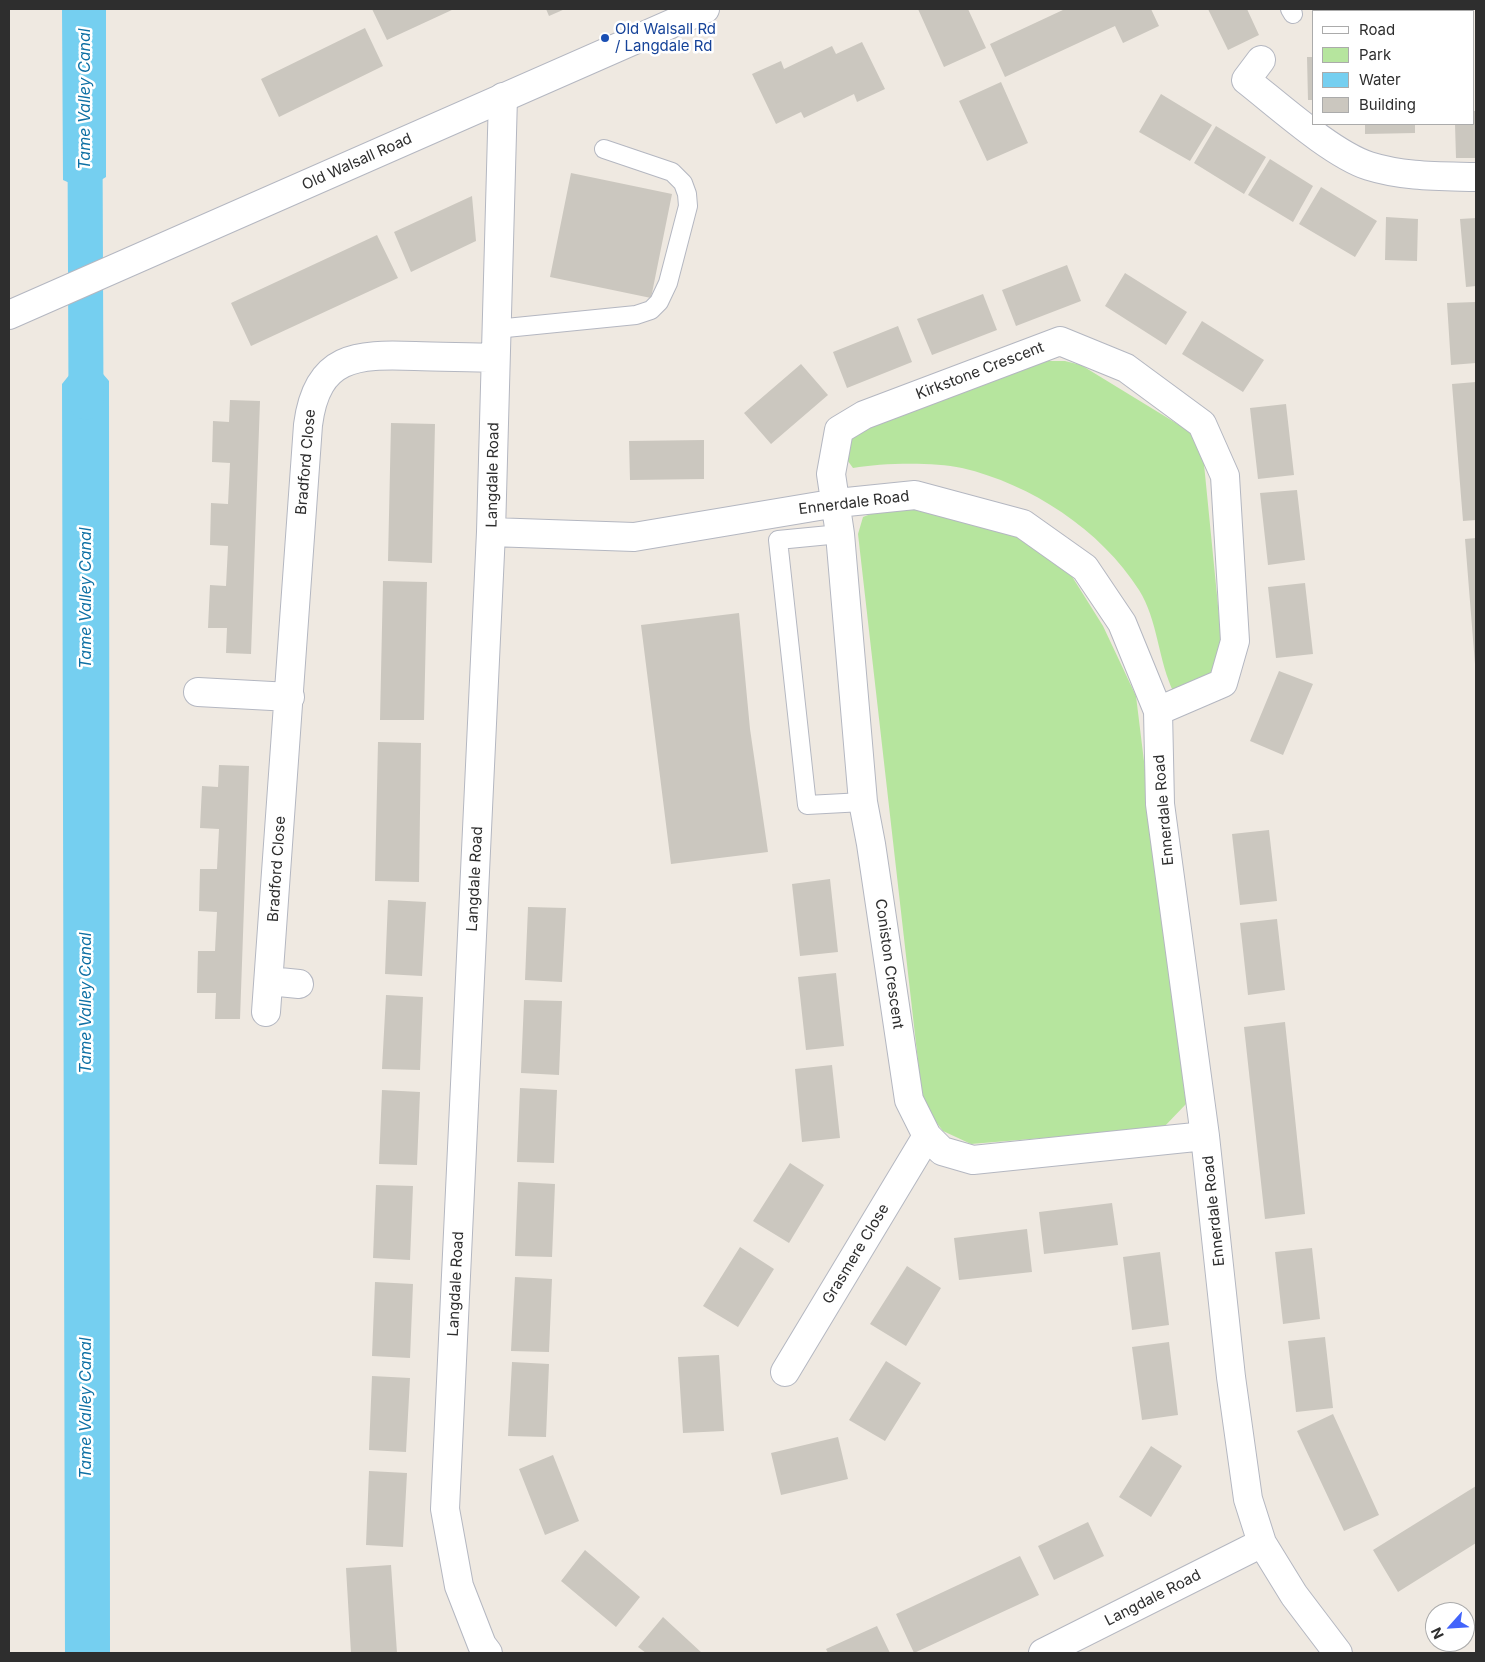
<!DOCTYPE html>
<style>
body{margin:0}
#map{position:relative;width:1485px;height:1662px;overflow:hidden;background:#efe9e1;font-family:Inter,sans-serif}
canvas{display:block}
.frame{position:absolute;inset:0;border:10px solid #2e2e2e;pointer-events:none}
.legend{position:absolute;left:1312px;top:10px;width:162px;height:115px;box-sizing:border-box;background:#fff;border:1px solid #ababab;margin:0;padding:6px 9px;list-style:none;font-size:15px;color:#2e2e2e}
.legend li{display:flex;align-items:center;gap:10px;height:25px}
.legend b{width:25px;border:1px solid #ababab}
.north{position:absolute;left:1425px;top:1602px;width:50px;height:50px;box-sizing:border-box;background:#fff;border:1px solid #ababab;border-radius:50%;rotate:244deg;font-size:14px;font-weight:700;line-height:20px;text-align:center;color:#2e2e2e}
.north::after{content:'';display:block;margin:auto;width:18px;height:22px;background:#4264fb;clip-path:polygon(50% 0,100% 100%,50% 72%,0 100%)}
</style>
<div id="map">
<canvas width="1485" height="1662"></canvas>
<div class="frame"></div>
<ul class="legend">
<li><b style="height:6px;background:#fff"></b>Road</li>
<li><b style="height:14px;background:#b6e59e"></b>Park</li>
<li><b style="height:14px;background:#75cff0"></b>Water</li>
<li><b style="height:14px;background:#cbc7bf"></b>Building</li>
</ul>
<div class="north">N</div>
</div>
<script>
const ctx = document.querySelector('canvas').getContext('2d');
ctx.lineJoin = 'round';
function fillPath(path, color) { ctx.fillStyle = color; ctx.fill(path, 'evenodd'); }
function strokePath(path, color, width, dash) { ctx.strokeStyle = color; ctx.lineWidth = width; ctx.lineCap = dash ? 'butt' : 'round'; ctx.setLineDash(dash || []); ctx.stroke(path); }
function drawText(font, color, halo, rows, align = 'center') {
  ctx.font = font + ' Inter,sans-serif'; ctx.lineWidth = 5; ctx.setLineDash([]); ctx.textBaseline = 'middle'; ctx.strokeStyle = halo; ctx.fillStyle = color; for (const [text, x, y, turn = 0] of rows) {
    ctx.save(); ctx.translate(x, y); ctx.rotate((+turn || 0) * Math.PI / 180); ctx.textAlign = isNaN(turn) ? turn : align; if (halo) ctx.strokeText(text, 0, 0); ctx.fillText(text, 0, 0); ctx.restore();
  }
}
fillPath(new Path2D(`
 M 1045,361 L 1065,361 L 1081,365 L 1189,431 L 1203,454 L 1222,646 L 1217,673 L 1174,693 C 1158,661 1158,620 1139,590 C 1101,530 1031,484 962,468 C 932,462 883,463 853,468 L 845,457 L 848,441 L 859,428 Z
 M 905,507 L 1009,532 L 1068,570 L 1103,626 L 1136,696 L 1186,1104 L 1163,1128 L 971,1144 L 943,1131 L 923,1105 L 858,534 L 863,517 L 876,512 Z`), '#b6e59e');
fillPath(new Path2D(`
 M 62,9 L 106,9 L 106,177 L 85,190 L 63,180 Z
 M 86,354 L 109,381 L 110,1653 L 65,1653 L 62,384 Z`), '#75cff0');
strokePath(new Path2D(`
 M 85,142 L 86,402`), '#75cff0', 35);
fillPath(new Path2D(`
 M 372,9 L 454,9 L 387,40 Z
 M 546,9 L 565,9 L 549,16 Z
 M 918,9 L 968,9 L 986,48 L 944,67 Z
 M 1065,9 L 1151,9 L 1159,26 L 1123,43 L 1115,26 L 1005,77 L 990,44 Z
 M 1208,9 L 1247,9 L 1259,35 L 1228,50 Z
 M 1393,9 L 1434,9 L 1434,11 L 1393,11 Z
 M 365,28 L 383,66 L 279,117 L 261,79 Z
 M 862,42 L 885,89 L 857,102 L 854,94 L 804,118 L 801,112 L 776,124 L 752,74 L 781,61 L 784,69 L 832,46 L 836,54 Z
 M 1307,57 L 1314,57 L 1314,100 L 1308,100 Z
 M 1001,82 L 1028,143 L 987,161 L 959,101 Z
 M 1161,94 L 1212,125 L 1190,161 L 1139,132 Z
 M 1474,111 L 1476,111 L 1476,158 L 1456,158 L 1455,124 L 1474,124 Z
 M 1365,124 L 1415,124 L 1415,133 L 1365,134 Z
 M 1216,126 L 1266,157 L 1244,194 L 1194,163 Z
 M 1270,159 L 1313,186 L 1293,222 L 1248,195 Z
 M 571,173 L 672,194 L 651,298 L 550,277 Z
 M 1321,187 L 1377,221 L 1355,257 L 1299,224 Z
 M 472,196 L 476,241 L 411,272 L 394,232 Z
 M 1386,217 L 1418,219 L 1417,261 L 1385,260 Z
 M 1476,218 L 1476,286 L 1466,287 L 1460,219 Z
 M 377,235 L 398,278 L 251,346 L 231,303 Z
 M 1067,265 L 1081,301 L 1016,326 L 1002,290 Z
 M 1125,273 L 1187,312 L 1166,345 L 1105,306 Z
 M 983,294 L 997,330 L 932,355 L 917,319 Z
 M 1476,302 L 1476,363 L 1451,365 L 1447,303 Z
 M 1202,321 L 1264,360 L 1243,392 L 1182,354 Z
 M 898,326 L 912,362 L 847,388 L 833,352 Z
 M 801,364 L 828,395 L 771,444 L 744,413 Z
 M 1476,382 L 1476,520 L 1463,521 L 1452,384 Z
 M 230,400 L 260,401 L 251,654 L 226,653 L 227,628 L 208,628 L 210,585 L 226,586 L 228,546 L 210,545 L 211,503 L 228,504 L 230,463 L 212,462 L 213,421 L 229,422 Z
 M 1286,404 L 1294,475 L 1258,479 L 1250,408 Z
 M 391,423 L 435,424 L 432,563 L 388,561 Z
 M 704,440 L 704,479 L 630,480 L 629,441 Z
 M 1297,490 L 1305,560 L 1268,565 L 1260,493 Z
 M 1476,538 L 1476,664 L 1475,664 L 1465,539 Z
 M 383,581 L 427,582 L 424,720 L 380,720 Z
 M 1305,583 L 1313,654 L 1276,658 L 1268,587 Z
 M 739,613 L 750,729 L 768,852 L 671,864 L 641,625 Z
 M 1279,671 L 1313,684 L 1283,755 L 1250,741 Z
 M 378,742 L 421,743 L 419,882 L 375,881 Z
 M 219,765 L 249,766 L 240,1019 L 215,1019 L 216,993 L 197,993 L 198,951 L 215,951 L 217,912 L 199,911 L 200,869 L 217,869 L 219,829 L 200,828 L 202,786 L 218,787 Z
 M 1269,830 L 1277,901 L 1240,905 L 1232,834 Z
 M 830,879 L 838,952 L 800,956 L 792,884 Z
 M 388,900 L 426,902 L 422,976 L 385,974 Z
 M 528,907 L 566,908 L 562,982 L 525,980 Z
 M 1277,919 L 1285,990 L 1248,995 L 1240,923 Z
 M 836,973 L 844,1046 L 806,1050 L 798,977 Z
 M 386,995 L 423,997 L 420,1070 L 382,1069 Z
 M 524,1000 L 562,1001 L 559,1075 L 521,1073 Z
 M 1285,1022 L 1305,1214 L 1265,1219 L 1244,1027 Z
 M 832,1065 L 840,1138 L 802,1142 L 795,1069 Z
 M 520,1088 L 557,1090 L 554,1163 L 517,1162 Z
 M 382,1090 L 420,1092 L 417,1165 L 379,1164 Z
 M 790,1163 L 824,1185 L 789,1243 L 753,1221 Z
 M 518,1182 L 555,1184 L 552,1257 L 515,1256 Z
 M 376,1185 L 413,1186 L 410,1260 L 373,1258 Z
 M 1112,1203 L 1118,1245 L 1044,1254 L 1039,1212 Z
 M 1027,1229 L 1032,1272 L 959,1280 L 954,1238 Z
 M 740,1247 L 774,1269 L 738,1327 L 703,1306 Z
 M 1312,1248 L 1320,1319 L 1283,1324 L 1275,1252 Z
 M 1160,1252 L 1169,1325 L 1132,1330 L 1123,1257 Z
 M 907,1266 L 941,1288 L 906,1346 L 870,1324 Z
 M 515,1277 L 552,1279 L 549,1352 L 511,1351 Z
 M 375,1282 L 413,1284 L 410,1358 L 372,1356 Z
 M 1325,1337 L 1333,1408 L 1296,1412 L 1288,1341 Z
 M 1169,1342 L 1178,1415 L 1142,1420 L 1132,1347 Z
 M 719,1355 L 724,1431 L 683,1433 L 678,1357 Z
 M 886,1361 L 921,1383 L 885,1441 L 849,1420 Z
 M 512,1362 L 549,1364 L 546,1437 L 508,1436 Z
 M 372,1376 L 410,1378 L 406,1452 L 369,1450 Z
 M 1333,1414 L 1379,1515 L 1344,1531 L 1297,1431 Z
 M 838,1437 L 848,1479 L 781,1495 L 771,1453 Z
 M 1151,1446 L 1182,1466 L 1151,1517 L 1119,1497 Z
 M 553,1455 L 579,1521 L 545,1535 L 519,1469 Z
 M 369,1471 L 407,1473 L 403,1547 L 366,1545 Z
 M 1476,1486 L 1476,1543 L 1398,1592 L 1373,1550 Z
 M 1088,1522 L 1104,1556 L 1054,1580 L 1038,1546 Z
 M 585,1550 L 640,1597 L 616,1627 L 561,1581 Z
 M 1020,1556 L 1039,1595 L 914,1653 L 896,1614 Z
 M 391,1565 L 397,1653 L 351,1653 L 346,1568 Z
 M 663,1617 L 702,1653 L 646,1653 L 638,1647 Z
 M 877,1626 L 890,1653 L 828,1653 L 826,1649 Z`), '#cbc7bf');
const lane = new Path2D(`
 M 1290,9 L 1293,14
 M 496,329 L 636,315 L 651,310 L 659,302 L 668,283 L 688,206 L 687,194 L 683,183 L 672,172 L 604,149
 M 840,534 L 778,540 L 807,805 L 863,802`);
const street = new Path2D(`
 M 1261,60 L 1246,80 C 1278,105 1332,154 1369,166 C 1404,177 1440,176 1476,177
 M 491,532 L 634,537 L 837,503 L 915,495 L 1023,524 L 1085,568 L 1122,623 L 1158,711 L 1160,804 L 1205,1136 L 1231,1377 L 1248,1499 L 1262,1543 L 1294,1595 L 1338,1653
 M 198,692 L 290,697
 M 1158,711 L 1223,683 L 1235,641 L 1225,476 L 1202,424 L 1126,368 L 1060,341 L 864,415 L 839,430 L 831,474 L 840,534 L 863,802 L 871,844 L 909,1100 L 927,1136 L 942,1151 L 973,1160 L 1205,1136
 M 269,981 L 299,984
 M 266,1012 L 308,425 C 317,355 356,354 415,356 C 442,357 469,357 495,358
 M 785,1372 L 927,1136
 M 488,1653 L 482,1645 L 459,1586 L 445,1509 L 491,532 L 503,97
 M 1043,1653 L 1262,1543`);
const secondary = new Path2D(`
 M 9,315 L 705,9`);
strokePath(lane, '#b4b7c1', 20);
strokePath(street, '#b4b7c1', 30);
strokePath(secondary, '#b4b7c1', 30);
strokePath(lane, '#fff', 18);
strokePath(street, '#fff', 28);
strokePath(secondary, '#fff', 28);
for (const [x, y, r, color] of [
 [605,38,5,"#1a4fb4"]
]) { const dot = new Path2D(); dot.arc(x, y, r, 0, 2 * Math.PI); ctx.fillStyle = color; ctx.fill(dot); strokePath(dot, '#fff', 2); }
drawText('15px', '#164399', '#fff', [
 ["Old Walsall Rd",615,29],
 ["/ Langdale Rd",615,46]
], 'left');
drawText('15px', '#2e2e2e', '#fff', [
 ["Old Walsall Road",357,162,-24],
 ["Kirkstone Crescent",980,371,-21],
 ["Bradford Close",306,462,-85],
 ["Langdale Road",493,475,-89],
 ["Ennerdale Road",854,503,-7],
 ["Ennerdale Road",1164,810,-95],
 ["Bradford Close",277,869,-86],
 ["Langdale Road",475,879,-87],
 ["Coniston Crescent",889,964,82],
 ["Ennerdale Road",1214,1211,-96],
 ["Grasmere Close",856,1254,-59],
 ["Langdale Road",456,1284,-87],
 ["Langdale Road",1153,1598,-27]
]);
drawText('italic 16px', '#0d6fa3', '#fff', [
 ["Tame Valley Canal",85,99,-90],
 ["Tame Valley Canal",86,598,-90],
 ["Tame Valley Canal",86,1003,-90],
 ["Tame Valley Canal",86,1408,-90]
]);
</script>
